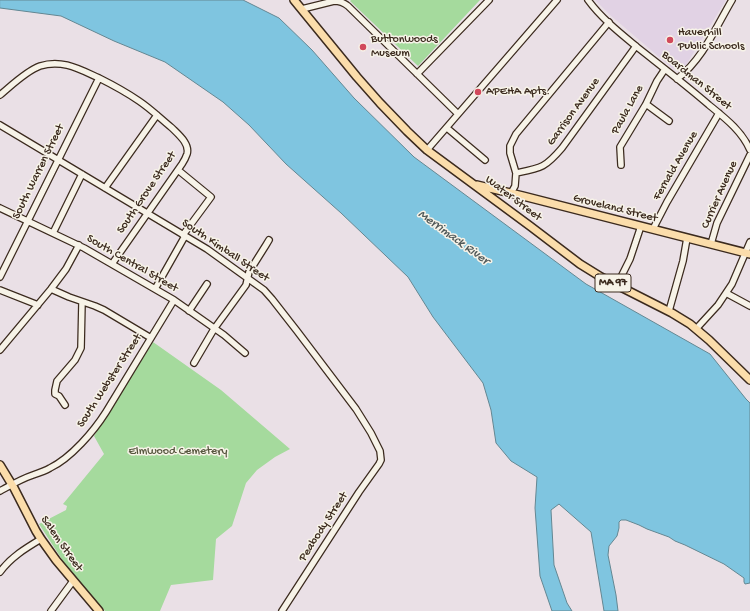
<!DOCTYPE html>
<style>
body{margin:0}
canvas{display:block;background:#eae0e6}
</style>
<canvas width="750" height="611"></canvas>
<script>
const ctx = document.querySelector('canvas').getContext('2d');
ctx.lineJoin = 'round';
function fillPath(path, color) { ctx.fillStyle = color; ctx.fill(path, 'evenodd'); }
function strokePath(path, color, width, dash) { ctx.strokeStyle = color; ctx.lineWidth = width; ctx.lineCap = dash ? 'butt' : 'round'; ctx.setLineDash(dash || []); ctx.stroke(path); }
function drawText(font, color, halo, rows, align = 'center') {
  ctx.font = font + ' "Gochi Hand",sans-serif'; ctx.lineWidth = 3; ctx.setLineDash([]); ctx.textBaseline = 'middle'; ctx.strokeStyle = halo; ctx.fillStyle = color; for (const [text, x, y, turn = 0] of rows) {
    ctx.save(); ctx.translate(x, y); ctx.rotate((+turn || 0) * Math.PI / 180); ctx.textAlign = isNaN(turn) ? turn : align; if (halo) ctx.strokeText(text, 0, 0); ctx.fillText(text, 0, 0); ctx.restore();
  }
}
fillPath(new Path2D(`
 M 595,0 L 726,0 L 686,65 L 683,68 L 676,69 L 672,68 L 610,15 Z`), '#e1d2e4');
fillPath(new Path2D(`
 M 351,0 L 480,0 L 418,66 L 350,1 Z
 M 153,342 L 221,390 L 290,449 L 275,457 L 257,470 L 246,483 L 232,526 L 216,539 L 213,580 L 171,585 L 160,611 L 105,611 L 93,598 L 63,561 L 39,524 L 66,510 L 67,506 L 63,504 L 104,454 L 94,436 Z`), '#a5da9d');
const water = new Path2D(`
 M 0,0 L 243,0 L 279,18 L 312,50 L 354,98 L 414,157 L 586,284 L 710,354 L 746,399 L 750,403 L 750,583 L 745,584 L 744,582 L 744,578 L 724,564 L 685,545 L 675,541 L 669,537 L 647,529 L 639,525 L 626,520 L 621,520 L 619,522 L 619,528 L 617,536 L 609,546 L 608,555 L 616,595 L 618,611 L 604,611 L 591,532 L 559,504 L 551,510 L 554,565 L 567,603 L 572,611 L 552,611 L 540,576 L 535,508 L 537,477 L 511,461 L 496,443 L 491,410 L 483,383 L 433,317 L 408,277 L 341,213 L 286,164 L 249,125 L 223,102 L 165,62 L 114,41 L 61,16 L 0,8 Z`);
fillPath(water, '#7fc5e0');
strokePath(water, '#648792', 1);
const minor = new Path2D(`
 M 588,0 C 601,18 620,33 637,47 C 661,66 686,85 709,105 C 725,118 742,131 750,150
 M 302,9 L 334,1 C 340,1 343,2 348,6 L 458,114
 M 417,74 L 489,0
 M 677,79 C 703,59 716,27 732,0
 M 0,95 C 11,86 26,71 40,66 C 62,59 79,69 99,78 C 113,85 126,92 139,101 C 151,109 161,119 172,128 C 179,135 190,144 187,154 C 186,157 184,161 182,164 L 112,264
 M 646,104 L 669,121
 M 0,125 L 207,249 L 264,290 L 272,299 L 297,331 L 356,409 L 371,433 L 380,451 L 381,460 L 379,464 L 359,492 L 282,611
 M 447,128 L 485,160
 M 427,150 L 557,0
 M 621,165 L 620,147 L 646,104 L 657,81 L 665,69
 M 178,170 L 211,197 L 183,235
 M 516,173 C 541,168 545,168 562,148 L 636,46
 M 105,188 L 157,115
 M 511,193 L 515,186 L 516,173 L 510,153 L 510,146 L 516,134 L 609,22
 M 0,208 L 84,248 L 174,300 L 224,335 L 245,353
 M 653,229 L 667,202 L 719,113
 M 53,233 L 82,174
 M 711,244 L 717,223 L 750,155
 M 0,277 L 99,78
 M 617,285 L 630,259 L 641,226
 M 51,289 L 69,297 L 95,306 L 104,310 L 151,338
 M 155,289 L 185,236
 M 0,290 L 38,305
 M 726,293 L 750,306
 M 189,311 L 207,284
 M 669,311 L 683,261 L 687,238
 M 696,329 L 718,305 L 732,284 L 750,242
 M 0,350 L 51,289 L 66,269 L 79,245
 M 194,363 L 214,329 L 246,285 L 249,272 L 266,245 L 269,240
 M 65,405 L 59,396 L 55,394 L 55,390 L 57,381 L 75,360 L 81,348 L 82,302
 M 0,491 C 11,485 21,479 33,475 C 39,473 45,471 50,468 C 71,458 94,431 106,412 L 174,300
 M 0,572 C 11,557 26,548 41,539
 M 51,611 L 73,581`);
const major = new Path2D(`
 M 294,0 L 357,77 L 380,103 L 407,131 L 427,150 L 530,226 L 580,264 L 601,277 L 672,313 L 690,324 L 709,340 L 750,380
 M 477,185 L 523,196 L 750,254
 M 0,465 L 14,488 L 36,531 L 41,539 L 56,560 L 99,611`);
strokePath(minor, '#3b2a1e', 8);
strokePath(major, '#3b2a1e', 10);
strokePath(minor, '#f7f3e8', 5.5);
strokePath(major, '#fbddab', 7);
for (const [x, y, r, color] of [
 [670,40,4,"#d1495b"],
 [363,47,4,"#d1495b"],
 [478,92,4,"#d1495b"]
]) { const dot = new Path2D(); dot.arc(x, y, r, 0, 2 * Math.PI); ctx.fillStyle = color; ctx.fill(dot); strokePath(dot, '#f7f3e8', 1.5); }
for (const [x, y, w] of [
 [613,283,36]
]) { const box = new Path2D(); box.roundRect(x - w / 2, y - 9, w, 18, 3); ctx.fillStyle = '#f7f3e8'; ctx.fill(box); strokePath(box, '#3b2a1e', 1); }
drawText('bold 11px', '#3b2a1e', null, [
 ["MA 97",613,283]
]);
drawText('12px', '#3b2a1e', '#f7f3e8', [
 ["Haverhill",678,33],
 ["Public Schools",678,47],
 ["Buttonwoods",371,40],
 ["Museum",371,54],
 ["APEHA Apts.",486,92]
], 'left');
drawText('12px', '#3b2a1e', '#f7f3e8', [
 ["Boardman Street",696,81,39],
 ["Paula Lane",628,110,-61],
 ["Garrison Avenue",574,112,-54],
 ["Fernald Avenue",676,166,-60],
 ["South Warren Street",39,172,-64],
 ["South Grove Street",147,193,-56],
 ["Currier Avenue",720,195,-66],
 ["Water Street",513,199,37],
 ["Groveland Street",615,209,14],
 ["South Kimball Street",225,251,34],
 ["South Central Street",132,264,30],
 ["South Webster Street",110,381,-57],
 ["Peabody Street",324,527,-57],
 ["Salem Street",61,544,55]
]);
drawText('12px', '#56563e', '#f7f3e8', [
 ["Elmwood Cemetery",178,452]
]);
drawText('italic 13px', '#4f5858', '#f7f3e8', [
 ["Merrimack River",453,238,36]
]);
</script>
